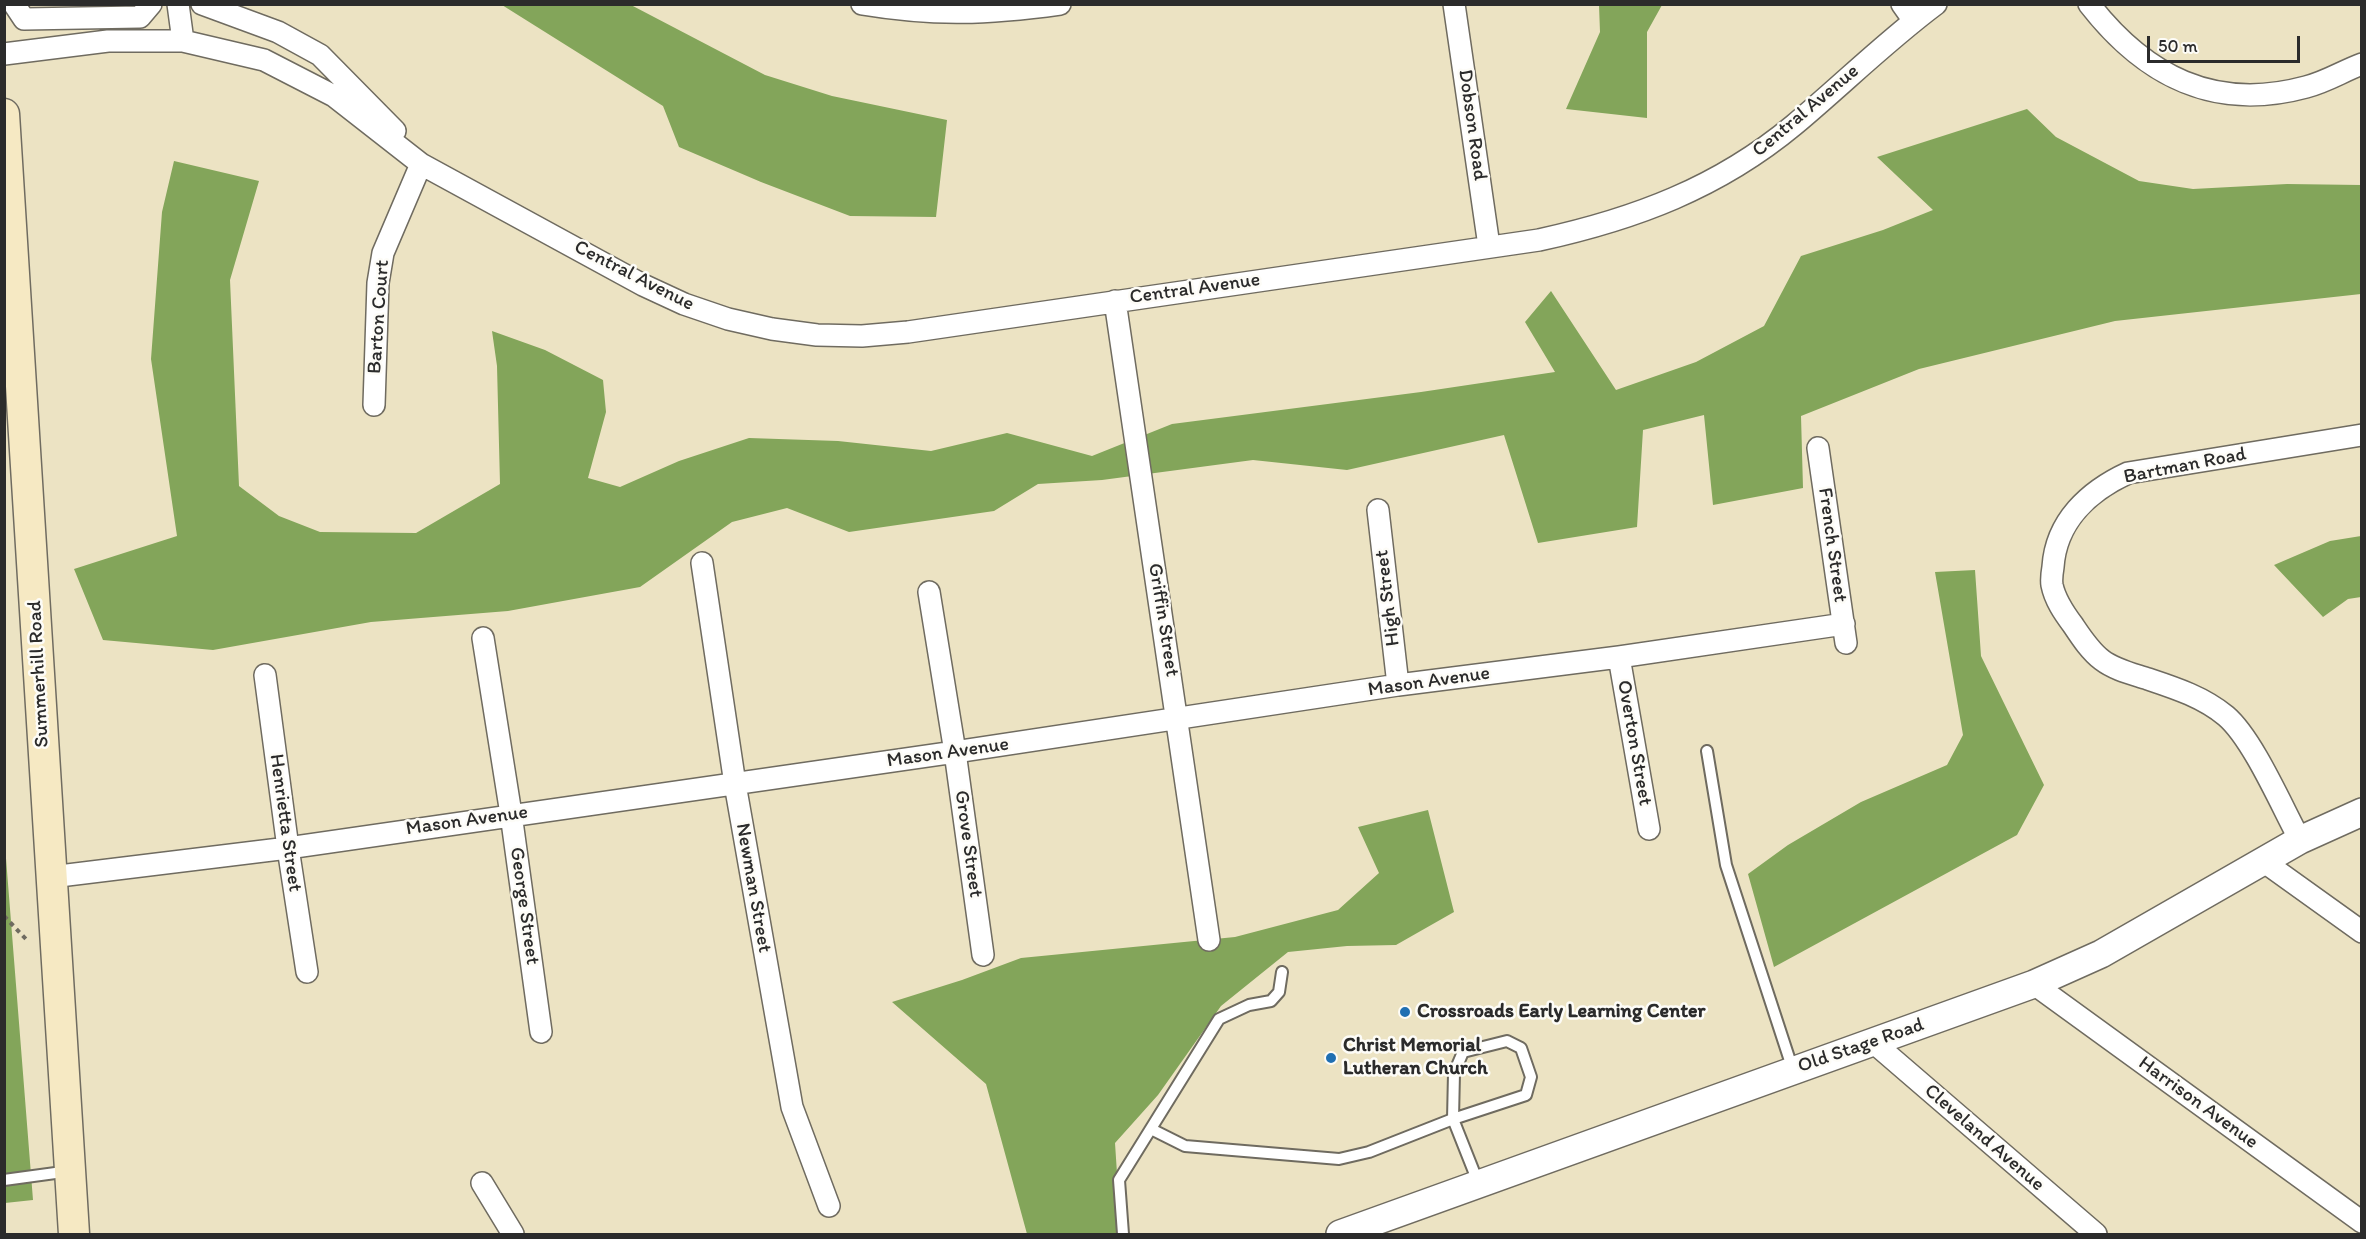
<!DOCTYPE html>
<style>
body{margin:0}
#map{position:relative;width:2366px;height:1239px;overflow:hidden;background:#ece3c3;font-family:Itim,sans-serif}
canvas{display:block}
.frame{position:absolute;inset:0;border:6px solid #2b2b2b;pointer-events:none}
.scale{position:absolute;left:2147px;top:36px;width:153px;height:27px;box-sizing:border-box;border:3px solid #2b2b2b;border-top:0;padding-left:8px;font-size:18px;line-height:21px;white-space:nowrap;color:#2b2b2b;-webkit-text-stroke:4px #fdfcf7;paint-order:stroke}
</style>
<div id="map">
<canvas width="2366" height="1239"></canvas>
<div class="frame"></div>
<div class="scale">50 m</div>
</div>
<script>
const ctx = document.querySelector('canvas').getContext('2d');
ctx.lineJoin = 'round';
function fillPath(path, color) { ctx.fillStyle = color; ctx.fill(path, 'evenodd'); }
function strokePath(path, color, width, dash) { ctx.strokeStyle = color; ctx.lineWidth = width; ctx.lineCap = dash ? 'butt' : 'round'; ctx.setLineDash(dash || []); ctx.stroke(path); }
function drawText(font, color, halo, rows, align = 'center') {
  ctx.font = font + ' Itim,sans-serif'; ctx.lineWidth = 5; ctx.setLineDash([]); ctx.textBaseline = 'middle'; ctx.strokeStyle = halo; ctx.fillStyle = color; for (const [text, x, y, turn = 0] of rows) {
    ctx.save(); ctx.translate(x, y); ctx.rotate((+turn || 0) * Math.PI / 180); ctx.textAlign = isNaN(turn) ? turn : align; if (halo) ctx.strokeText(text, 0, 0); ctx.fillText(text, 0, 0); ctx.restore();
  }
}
fillPath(new Path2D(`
 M 502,5 L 631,5 L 765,75 L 832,96 L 947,120 L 936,217 L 850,216 L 761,182 L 679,147 L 663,106 Z
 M 1599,5 L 1662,5 L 1647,32 L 1647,118 L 1566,109 L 1600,32 Z
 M 2027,109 L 2056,137 L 2139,181 L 2193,189 L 2287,184 L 2361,185 L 2361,294 L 2115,321 L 1919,369 L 1801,416 L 1803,488 L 1713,505 L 1704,415 L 1643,430 L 1637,527 L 1538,543 L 1504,435 L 1347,470 L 1253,460 L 1102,480 L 1038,484 L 994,511 L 849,532 L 787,508 L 732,522 L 640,587 L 508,611 L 371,622 L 213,650 L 103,640 L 74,569 L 177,536 L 151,359 L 162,212 L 174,161 L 259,181 L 230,280 L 239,486 L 279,516 L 320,532 L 416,533 L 500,484 L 497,366 L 492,331 L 545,350 L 603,380 L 606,412 L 588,478 L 620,487 L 679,461 L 749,438 L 838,441 L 931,451 L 1007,433 L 1092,456 L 1172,424 L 1421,392 L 1555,372 L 1525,322 L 1551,291 L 1616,390 L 1696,362 L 1764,326 L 1801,256 L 1883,230 L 1933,210 L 1877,157 Z
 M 2361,536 L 2361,597 L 2348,599 L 2323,617 L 2274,565 L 2330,541 Z
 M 1975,570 L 1981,656 L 2044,785 L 2017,835 L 1774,967 L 1748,874 L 1788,845 L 1861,802 L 1947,765 L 1963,735 L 1935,572 Z
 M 1428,810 L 1454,912 L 1396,945 L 1347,946 L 1288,952 L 1221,1006 L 1158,1095 L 1115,1143 L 1121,1234 L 1027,1234 L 986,1084 L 892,1002 L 962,980 L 1021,958 L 1235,937 L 1338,910 L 1379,873 L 1358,827 Z
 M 4,833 L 33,1200 L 5,1203 L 4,1203 Z`), '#83a55a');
const service = new Path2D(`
 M 1707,751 L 1726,865 L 1793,1070
 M 1151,1129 L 1185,1146 L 1339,1159 L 1369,1152 L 1453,1119 L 1526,1095 L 1531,1077 L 1521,1048 L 1507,1041 L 1463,1052 L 1454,1073 L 1453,1119 L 1478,1182
 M 4,1180 L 70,1171
 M 1123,1234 L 1119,1180 L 1219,1019 L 1249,1005 L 1271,1001 L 1279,992 L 1282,972`);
const minor = new Path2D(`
 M 14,4 L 24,19 L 140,17 L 151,4
 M 178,4 L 183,41
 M 202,4 L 278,32 L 320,55 L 395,131
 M 862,4 C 934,16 988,14 1060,4
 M 1454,4 L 1489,246
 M 1902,4 L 1914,21
 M 2089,4 C 2145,76 2214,112 2306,87 C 2326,82 2343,71 2362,64
 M 4,54 L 108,41 L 183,41 L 264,60 L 334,96 L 421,164 L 643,285 L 684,304 L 728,319 L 772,329 L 817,335 L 862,336 L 908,332 L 1539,240 C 1635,219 1718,188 1794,125 C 1842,85 1885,42 1936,4
 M 1115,301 L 1209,940
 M 374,405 L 378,283 L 383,253 L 421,164
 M 1818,448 L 1846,643
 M 1378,510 L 1398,685
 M 702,563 L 735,784 L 792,1107 L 829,1206
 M 929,592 L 955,752 L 983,955
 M 483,638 L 511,814 L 541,1032
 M 1619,657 L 1649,829
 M 265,675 L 288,848 L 307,972
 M 2300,840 C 2282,807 2253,739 2226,716 C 2203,697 2175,688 2148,679 C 2133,674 2115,670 2102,660 C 2090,651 2081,637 2073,625 C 2064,613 2055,600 2052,585 C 2051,579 2052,573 2053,567 C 2056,521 2089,491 2128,473 L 2362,435
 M 2263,861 L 2362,932
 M 51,877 L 288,848 L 955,752 L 1398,685 L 1619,657 L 1844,624
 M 2034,984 L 2362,1222
 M 1873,1042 L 2096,1234
 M 482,1183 L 513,1234`);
const tertiary = new Path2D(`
 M 1340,1234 L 2034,984 L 2101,954 L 2300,840 L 2362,812`);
const secondary = new Path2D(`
 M 4,114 L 74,1234`);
strokePath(service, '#6f6b60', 14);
strokePath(minor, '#6f6b60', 24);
strokePath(tertiary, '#6f6b60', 30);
strokePath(secondary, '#6f6b60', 33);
strokePath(new Path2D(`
 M 4,916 L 26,939`), '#6f6b60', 4, [4.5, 4.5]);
strokePath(service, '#fff', 10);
strokePath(minor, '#fff', 21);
strokePath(tertiary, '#fff', 27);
strokePath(secondary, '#f6e9c3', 30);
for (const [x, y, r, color] of [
 [1405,1012,6,"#1f6fb2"],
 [1331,1058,6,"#1f6fb2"]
]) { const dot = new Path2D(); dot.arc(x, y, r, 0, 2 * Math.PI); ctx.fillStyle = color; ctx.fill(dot); strokePath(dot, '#fdfcf7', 2); }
drawText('20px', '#2b2b2b', '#fdfcf7', [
 ["Central Avenue",1806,111,-40],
 ["Dobson Road",1472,125,82],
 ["Central Avenue",634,276,27],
 ["Central Avenue",1195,289,-8],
 ["Barton Court",379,317,-86],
 ["Bartman Road",2185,466,-11],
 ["French Street",1832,545,82],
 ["High Street",1388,598,-97],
 ["Griffin Street",1163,620,81],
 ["Summerhill Road",39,674,-93],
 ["Mason Avenue",1429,682,-8],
 ["Overton Street",1634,743,80],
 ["Mason Avenue",948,753,-8],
 ["Mason Avenue",467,821,-8],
 ["Henrietta Street",285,823,82],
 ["Grove Street",968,844,82],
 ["Newman Street",753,888,80],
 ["George Street",524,906,82],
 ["Old Stage Road",1861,1046,-19],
 ["Harrison Avenue",2198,1103,36],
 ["Cleveland Avenue",1984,1138,41]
]);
drawText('bold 20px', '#2b2b2b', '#fdfcf7', [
 ["Crossroads Early Learning Center",1417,1012],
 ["Christ Memorial",1343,1046],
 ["Lutheran Church",1343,1069]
], 'left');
</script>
